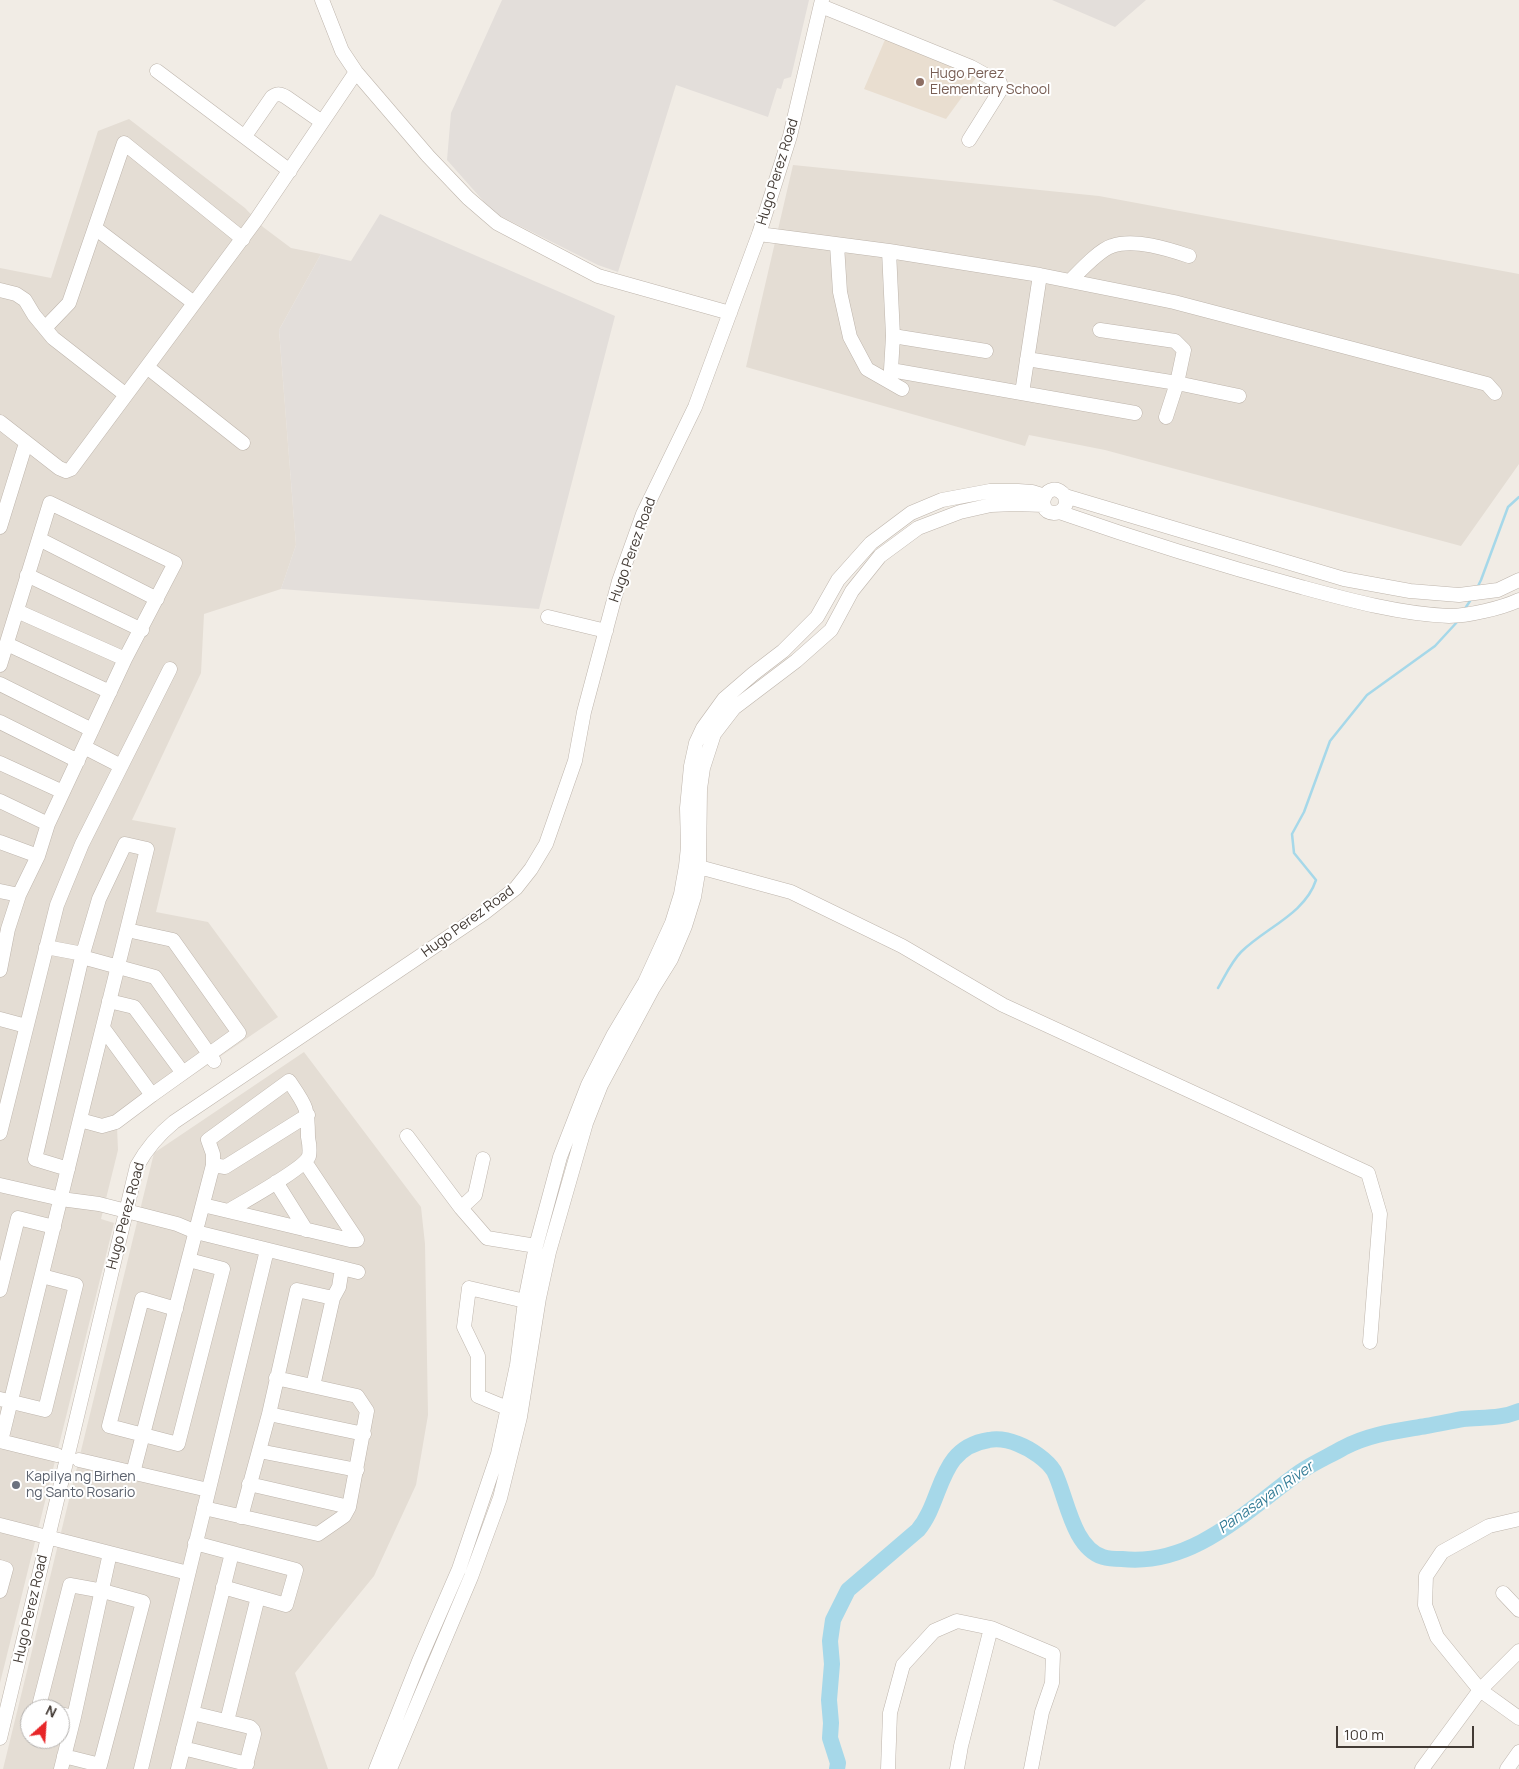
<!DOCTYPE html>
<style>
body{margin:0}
#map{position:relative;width:1519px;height:1769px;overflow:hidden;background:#f1ece5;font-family:Manrope,sans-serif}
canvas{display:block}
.north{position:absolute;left:20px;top:1699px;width:50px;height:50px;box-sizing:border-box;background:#fff;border:1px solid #b4b1ae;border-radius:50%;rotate:26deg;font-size:14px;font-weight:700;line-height:20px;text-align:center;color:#433b35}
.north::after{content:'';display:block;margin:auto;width:18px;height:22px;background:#e72628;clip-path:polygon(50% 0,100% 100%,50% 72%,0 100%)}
.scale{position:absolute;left:1336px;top:1726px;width:138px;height:22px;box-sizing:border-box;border:2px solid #433b35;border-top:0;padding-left:6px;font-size:15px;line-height:18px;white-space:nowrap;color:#433b35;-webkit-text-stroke:4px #fff;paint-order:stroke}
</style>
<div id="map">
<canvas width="1519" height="1769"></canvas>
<div class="north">N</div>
<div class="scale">100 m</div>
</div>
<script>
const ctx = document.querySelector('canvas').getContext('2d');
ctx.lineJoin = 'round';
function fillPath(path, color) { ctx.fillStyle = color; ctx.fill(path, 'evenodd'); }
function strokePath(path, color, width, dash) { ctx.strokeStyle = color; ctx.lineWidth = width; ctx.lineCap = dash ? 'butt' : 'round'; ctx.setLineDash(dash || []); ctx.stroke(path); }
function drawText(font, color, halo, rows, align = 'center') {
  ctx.font = font + ' Manrope,sans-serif'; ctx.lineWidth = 4; ctx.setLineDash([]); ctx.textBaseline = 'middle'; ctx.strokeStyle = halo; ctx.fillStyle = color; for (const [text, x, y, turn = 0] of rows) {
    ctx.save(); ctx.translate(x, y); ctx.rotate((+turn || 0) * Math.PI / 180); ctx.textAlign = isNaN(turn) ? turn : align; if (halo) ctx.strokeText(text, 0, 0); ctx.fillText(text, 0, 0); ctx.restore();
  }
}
fillPath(new Path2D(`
 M 129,119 L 245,208 L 263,227 L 291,248 L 321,254 L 279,330 L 296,545 L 281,589 L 204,614 L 201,673 L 132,820 L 176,828 L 156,912 L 208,922 L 278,1017 L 117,1127 L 118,1150 L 101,1219 L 114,1223 L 0,1683 L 0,268 L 51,278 L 98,131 Z
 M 793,165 L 1099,196 L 1519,274 L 1519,464 L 1461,546 L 1105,450 L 1029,435 L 1025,446 L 746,367 Z
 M 304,1052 L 421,1207 L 425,1244 L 428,1415 L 416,1485 L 374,1576 L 295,1673 L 328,1769 L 3,1769 L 154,1153 ZM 30,1709 L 60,1709 L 60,1739 L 30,1739 Z`), '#e4ddd4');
fillPath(new Path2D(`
 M 502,0 L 809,0 L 791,77 L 784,79 L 781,89 L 777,88 L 768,117 L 676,85 L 618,272 L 598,265 L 494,213 L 447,160 L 451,113 Z
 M 1052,0 L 1146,0 L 1115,27 Z
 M 380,214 L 615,316 L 539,609 L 281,589 L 296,545 L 279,330 L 321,254 L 351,261 Z`), '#e3deda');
fillPath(new Path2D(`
 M 887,35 L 978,75 L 946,119 L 864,89 Z`), '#e9ded0');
strokePath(new Path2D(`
 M 1477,588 L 1481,580 L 1508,507 L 1519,497
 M 1464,610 L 1472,598
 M 1218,988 C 1225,976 1232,961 1241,952 C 1265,928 1305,914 1316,880 L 1294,853 L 1292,834 L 1304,812 L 1330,741 L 1367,695 L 1435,646 L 1458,621`), '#a6d8e9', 2.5);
strokePath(new Path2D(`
 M 837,1769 L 838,1763 L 830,1738 L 831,1723 L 829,1700 L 832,1664 L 830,1641 L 833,1620 L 848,1590 L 918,1530 C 944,1499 937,1448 989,1440 C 1000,1438 1008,1440 1018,1444 C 1031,1449 1047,1460 1054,1471 C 1067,1497 1072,1547 1103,1557 C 1109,1559 1116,1559 1122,1559 C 1193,1567 1247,1510 1300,1472 C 1313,1463 1329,1456 1343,1448 C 1369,1434 1397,1431 1426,1426 C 1439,1424 1451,1421 1463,1419 C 1482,1417 1501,1419 1519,1411`), '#a6d8e9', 16);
const minor = new Path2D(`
 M 322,0 L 342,51 L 356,72 L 428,156 L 468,198 L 497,223 L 598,276 L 730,313
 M 821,6 L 971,67 L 1000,83 L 1001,89 L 969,140
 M 157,71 L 290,171
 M 245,136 L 272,97 C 278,93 281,94 286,97 L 322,122
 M 95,228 L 194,303
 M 759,234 L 889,251 L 1040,275 L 1135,294 L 1174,302 L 1487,384 L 1495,393
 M 837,245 L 840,292 L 850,337 L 867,369 L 902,389
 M 889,251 L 893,336 L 891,370 L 1135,413
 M 1070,281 C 1080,271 1099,250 1112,246 C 1134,238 1168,249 1189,256
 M 0,290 L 16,294 L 25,300 L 34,315 L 53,338 L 126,395
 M 45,328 L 69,303 L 124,143 L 243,239
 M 1100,330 L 1175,341 L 1184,350 L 1177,383 L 1166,417
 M 893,336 L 986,351
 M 1027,359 L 1177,383 L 1239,396
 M 147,367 L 243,443
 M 1022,393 L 1040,275
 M 0,422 L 59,468 L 66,471 L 71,469 L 256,220 L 356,72
 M 1065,496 L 1066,504 C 1064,509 1061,513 1054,513 C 1032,512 1048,475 1065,496 L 1344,579 L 1410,591 L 1459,595 L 1498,590 L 1519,580
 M 1059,512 C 1139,540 1220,565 1301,587 C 1349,600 1400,614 1449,616 C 1468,616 1502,608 1519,600
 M 0,527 L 26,443
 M 39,539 L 157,599
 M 27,575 L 142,630
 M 17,611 L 125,659
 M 548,617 L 606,631
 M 7,644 L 110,692
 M 0,665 L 50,503 L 175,563 L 125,659 L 48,824 L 38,856 L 19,895 L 8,929 L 0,970
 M 0,684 L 92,730
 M 0,722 L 78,761
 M 84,747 L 121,766
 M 0,763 L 63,792
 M 0,801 L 48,824
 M 0,842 L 38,856
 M 690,866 L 699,867 L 791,892 L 902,946 L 1003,1005 L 1368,1173 L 1380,1214 L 1370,1342
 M 0,891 L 19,895
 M 46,947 L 83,954
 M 82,957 L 155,977 L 214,1061
 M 109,1001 L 134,1007 L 183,1073
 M 0,1019 L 26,1026
 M 103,1028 L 152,1095
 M 80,1120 L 102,1126 L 116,1122 L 152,1095 L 239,1033 L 173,940 L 127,930
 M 0,1133 L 57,905 L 82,844 L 170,669
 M 407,1136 L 461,1208 L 487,1238 L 536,1246
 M 305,1162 L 357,1240
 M 213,1165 L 225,1167 L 308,1115
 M 276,1182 L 306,1230
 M 0,1185 L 61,1199 L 99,1204 L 177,1224 L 196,1232 L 358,1272
 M 203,1205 L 350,1240 L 357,1240
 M 461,1208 L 475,1195 L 483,1159
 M 0,1290 L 18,1218 L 54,1227
 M 176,1309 L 142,1299 L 109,1426 L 178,1444 L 223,1269 L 189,1260
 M 313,1386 L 333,1298 L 339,1287 L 342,1268
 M 0,1399 L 45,1410 L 76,1285 L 42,1276
 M 507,1408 L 478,1396 L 478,1356 L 464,1327 L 469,1288 L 525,1301
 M 269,1414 L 364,1434
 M 0,1441 L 57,1455
 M 1,1441 C 49,1244 98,1046 147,849 L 125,844 L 99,899 L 82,957 L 35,1159 L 68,1169
 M 259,1451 L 357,1470
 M 79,1460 L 208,1490
 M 133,1473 L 213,1165 L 213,1154 L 208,1140 L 289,1081 C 306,1106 308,1107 308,1137 C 309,1142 310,1151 309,1156 C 305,1168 243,1202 230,1210
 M 249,1484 L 349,1507
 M 204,1508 L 318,1534 L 344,1516 L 349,1507 L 367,1411 L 357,1396 L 276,1378
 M 241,1517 L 269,1414 L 297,1290 L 333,1298
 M 1519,1519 L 1489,1526 L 1442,1552 L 1426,1576 L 1425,1605 L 1437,1637 L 1480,1690 L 1519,1718
 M 0,1525 L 188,1573
 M 195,1543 L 296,1570 L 286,1605 L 223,1587
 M 0,1567 L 6,1569 L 0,1591
 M 1503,1593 L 1519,1610
 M 43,1709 L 40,1708 L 40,1702 L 70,1585 L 103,1591 L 143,1602 L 100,1765 L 64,1756
 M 192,1713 L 250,1727 L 253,1730 L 254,1734 L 245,1769
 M 60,1714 L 74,1717
 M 227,1721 L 258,1597
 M 0,1738 L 137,1166 C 147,1148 158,1135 174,1122 L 484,913 L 516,888 L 531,869 L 546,844 L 575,761 L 584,712 L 619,581 L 643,514 L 695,407 L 759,234 L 790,136 L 822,0
 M 183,1748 L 247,1764
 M 61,1769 L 74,1717 L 110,1553
 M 141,1769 L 267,1250
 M 178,1769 L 232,1553
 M 376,1769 L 419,1661 L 459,1569 L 498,1454 L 517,1365 L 525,1301 L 536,1246 L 560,1157 L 588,1085 L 614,1034 L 645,982 L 672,923 L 681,894 L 686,866 L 688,847 L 687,808 L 691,766 L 696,743 L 703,728 L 724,699 L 753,674 L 783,651 L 817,617 L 838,580 L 871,543 L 911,513 L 942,500 L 990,491 L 1018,491 L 1032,492 L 1045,496
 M 390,1769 L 471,1577 L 500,1498 L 520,1417 L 539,1298 L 549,1252 L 586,1123 L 601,1085 L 653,988 L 671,959 L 685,926 L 694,897 L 699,867 L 700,789 L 703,768 L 714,734 L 734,708 L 796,661 L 831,630 L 852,591 L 880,556 L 918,528 L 960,512 L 991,505 L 1015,504 L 1044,505
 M 888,1769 L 890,1713 L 903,1665 L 934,1631 L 957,1621 L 991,1628 L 1053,1654 L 1052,1683 L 1042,1712 L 1031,1769
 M 957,1769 L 961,1746 L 991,1628
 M 1422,1769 L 1480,1690 L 1519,1651
 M 1507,1769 L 1519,1752`);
strokePath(minor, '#beb5ac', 15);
strokePath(minor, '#fff', 14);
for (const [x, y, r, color] of [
 [920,82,5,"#8d6e63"],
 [16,1485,5,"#6b7280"]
]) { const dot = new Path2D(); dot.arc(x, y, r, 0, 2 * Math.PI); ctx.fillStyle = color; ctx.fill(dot); strokePath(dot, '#fff', 2); }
drawText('14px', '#785e54', '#fff', [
 ["Hugo Perez",930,74],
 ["Elementary School",930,90]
], 'left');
drawText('14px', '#433b35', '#fff', [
 ["Hugo Perez Road",778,172,-73],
 ["Hugo Perez Road",633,550,-70],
 ["Hugo Perez Road",468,922,-36],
 ["Hugo Perez Road",126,1216,-75],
 ["Hugo Perez Road",31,1609,-77]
]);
drawText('14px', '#5b616d', '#fff', [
 ["Kapilya ng Birhen",26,1477],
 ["ng Santo Rosario",26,1493]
], 'left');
drawText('italic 15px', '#347c96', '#fff', [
 ["Panasayan River",1266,1498,-35]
]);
</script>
